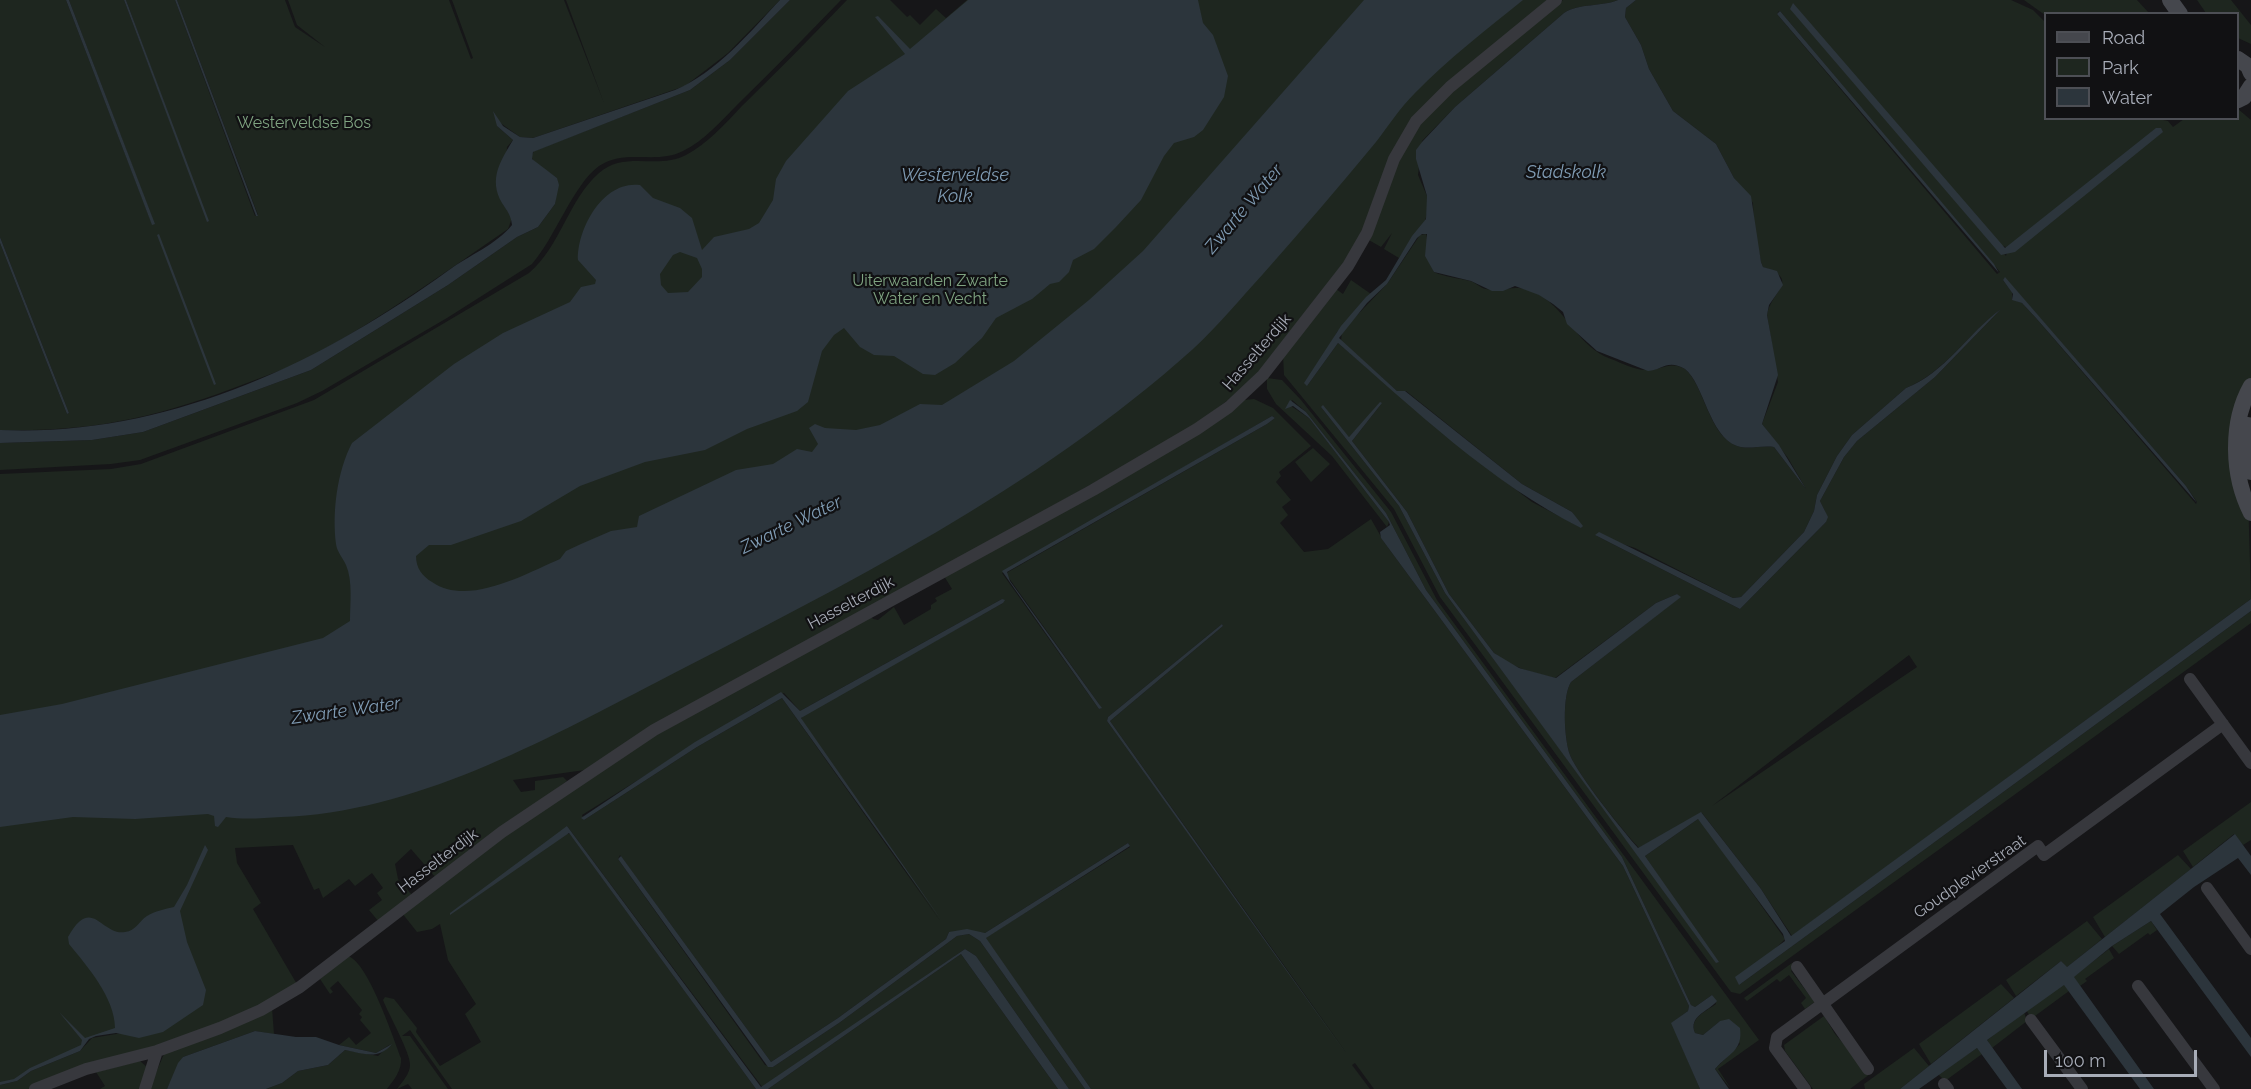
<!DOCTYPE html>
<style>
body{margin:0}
#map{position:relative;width:2251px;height:1089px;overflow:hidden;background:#161618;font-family:Raleway,sans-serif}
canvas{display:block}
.legend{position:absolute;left:2044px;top:12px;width:195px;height:108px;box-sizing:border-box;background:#111113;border:2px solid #4d4f55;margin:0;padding:8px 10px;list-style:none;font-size:18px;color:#a8adb8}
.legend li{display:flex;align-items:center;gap:12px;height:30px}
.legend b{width:30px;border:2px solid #4d4f55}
.scale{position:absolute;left:2044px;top:1050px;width:153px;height:27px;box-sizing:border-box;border:3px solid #a8adb8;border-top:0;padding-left:8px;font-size:18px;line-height:21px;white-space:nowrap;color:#a8adb8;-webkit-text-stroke:4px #111113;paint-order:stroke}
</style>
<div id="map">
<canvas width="2251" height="1089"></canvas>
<ul class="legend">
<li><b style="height:8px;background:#45474d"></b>Road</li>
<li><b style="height:16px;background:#1e261f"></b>Park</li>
<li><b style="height:16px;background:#2c353c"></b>Water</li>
</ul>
<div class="scale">100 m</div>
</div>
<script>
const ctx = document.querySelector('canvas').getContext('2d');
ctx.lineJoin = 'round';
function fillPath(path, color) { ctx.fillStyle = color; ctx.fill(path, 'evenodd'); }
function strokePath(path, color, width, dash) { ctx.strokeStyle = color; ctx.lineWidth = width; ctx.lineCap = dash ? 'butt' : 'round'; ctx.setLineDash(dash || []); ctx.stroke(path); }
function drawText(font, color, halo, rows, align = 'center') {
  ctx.font = font + ' Raleway,sans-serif'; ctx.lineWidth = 4.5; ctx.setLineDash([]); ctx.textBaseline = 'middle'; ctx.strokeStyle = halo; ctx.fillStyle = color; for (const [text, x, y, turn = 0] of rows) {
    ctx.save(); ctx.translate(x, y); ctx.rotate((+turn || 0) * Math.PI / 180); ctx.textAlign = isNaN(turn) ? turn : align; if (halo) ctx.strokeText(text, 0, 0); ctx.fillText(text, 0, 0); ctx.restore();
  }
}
fillPath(new Path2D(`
 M 0,0 L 66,0 L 152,224 L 154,223 L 69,0 L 124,0 L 208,222 L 126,0 L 175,0 L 255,216 L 258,215 L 177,0 L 285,0 L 295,27 L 325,47 L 297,25 L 288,0 L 449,0 L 471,59 L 473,58 L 452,0 L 564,0 L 604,103 L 566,0 L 780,0 L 728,53 L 685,86 L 533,138 L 520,137 L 499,122 L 497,126 L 513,140 L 507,147 L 503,204 L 512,218 L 508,229 C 445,272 382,318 314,355 C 293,367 270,374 247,383 C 159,417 95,432 0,430 L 0,243 L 67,414 L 69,413 L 0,237 Z
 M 790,0 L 841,0 C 807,35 773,70 738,104 C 722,120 704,141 683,151 C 656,165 626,148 599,166 C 573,185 555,238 532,264 L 447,318 L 322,391 L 297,403 L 140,460 L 111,464 L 0,470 L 0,443 L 92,440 L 143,432 L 311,370 L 448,285 L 517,237 L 538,227 L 555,204 L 557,178 L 536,164 L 531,157 L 534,151 L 690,90 L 730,60 Z
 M 847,0 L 890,0 L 907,17 L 910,15 L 920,25 L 936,9 L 946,18 L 967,0 L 1550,0 L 1426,105 L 1354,250 L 1252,382 L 1191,428 L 585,770 L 513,780 L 521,792 L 535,790 L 535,781 L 563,777 L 567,781 L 436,878 L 411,849 L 395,864 L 398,879 L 412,895 L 379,922 L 369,910 L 382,900 L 377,893 L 383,888 L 372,873 L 355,886 L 349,879 L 323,898 L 319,888 L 314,890 L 293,845 L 235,848 L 237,863 L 261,903 L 253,909 L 298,986 L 241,1017 L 29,1089 L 0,1089 L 0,1085 L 17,1081 L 31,1071 L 80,1051 L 92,1038 L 122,1033 L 117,1031 L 87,1038 L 79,1049 L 35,1068 L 17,1079 L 0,1083 L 0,474 L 111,469 L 141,464 L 314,400 L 529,273 C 561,246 568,200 599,173 C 625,150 658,170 686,155 C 707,144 725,124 741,107 C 777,72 812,36 847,0 Z
 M 1563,0 L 1618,0 C 1601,7 1579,3 1564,13 L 1455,107 L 1422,141 L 1418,175 L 1427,196 L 1428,209 L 1425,221 L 1399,258 L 1384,249 L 1392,233 L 1381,247 L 1367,239 L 1391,175 L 1418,124 L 1495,54 Z
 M 1636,0 L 2011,0 L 2033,10 L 2045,22 L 2046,118 L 2158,119 L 2168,121 L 2173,127 L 2184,119 L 2238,118 L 2238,109 L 2251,120 L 2251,378 L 2245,389 L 2251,599 L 1792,936 L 1761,889 L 1702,813 L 1639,848 C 1623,831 1578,775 1570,755 C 1564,739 1562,696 1571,682 L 1680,597 L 1677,594 L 1656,603 L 1555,678 C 1534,673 1512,668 1494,653 L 1449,594 L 1407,512 L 1352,441 L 1382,403 L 1349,437 L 1321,407 L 1399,506 L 1445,593 L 1718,964 L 1645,856 L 1698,819 L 1702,822 L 1785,939 L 1739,985 L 2251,611 L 2251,623 L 1740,994 L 1731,992 L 1440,597 L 1394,509 L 1284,375 L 1283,355 L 1336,289 L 1343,294 L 1351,280 L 1371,294 L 1337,332 L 1307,386 L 1338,343 L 1455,443 L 1532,502 L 1582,528 L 1572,512 L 1522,484 L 1406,391 L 1397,391 L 1341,341 L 1342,331 L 1387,284 L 1420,235 L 1426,234 L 1434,272 C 1444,277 1459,278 1470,281 C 1475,282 1480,288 1486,289 C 1507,293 1514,281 1540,295 C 1568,312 1578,347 1611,359 C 1622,363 1634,370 1646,370 C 1660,371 1670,360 1685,369 C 1705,386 1708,435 1737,446 C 1747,450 1763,445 1774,447 L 1806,489 L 1788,458 L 1762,424 L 1778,382 L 1767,315 C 1772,290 1801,280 1763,267 L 1761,262 L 1754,230 L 1753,203 L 1734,178 L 1716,144 L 1673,111 L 1649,69 L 1641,45 L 1625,17 L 1626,8 ZM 1793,4 L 1999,244 L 2008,248 L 2006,256 ZM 1779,11 L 1780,11 L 2000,272 L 1997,274 L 1777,14 ZM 2005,278 L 2186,486 L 2197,502 L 2196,504 L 2036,318 L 2022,303 L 2012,299 L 2012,292 L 2003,280 ZM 2001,309 L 1935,377 L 1857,441 L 1844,457 L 1820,501 L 1825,511 L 1826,522 L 1740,609 L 1595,535 L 1635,548 L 1733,598 L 1741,597 L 1804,532 L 1814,511 L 1817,495 L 1837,456 L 1852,435 L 1906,388 C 1944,373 1969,333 2001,309 ZM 1909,655 L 1917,667 L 1712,806 Z
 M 2024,0 L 2137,0 L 2149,13 L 2045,15 Z
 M 2197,0 L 2231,0 L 2251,25 L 2251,44 L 2238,38 L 2238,14 L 2206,13 Z
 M 1267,378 L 1282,380 L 1301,400 L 1391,512 L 1437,600 L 1759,1040 L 1718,1069 L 1731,1089 L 1715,1069 L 1740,1044 L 1720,1021 L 1703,1035 L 1695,1033 C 1689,1018 1705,1012 1716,1004 L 1712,995 L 1695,1007 L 1691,1005 L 1622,857 L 1426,590 L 1386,513 L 1306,412 L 1292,400 L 1291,406 L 1309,418 L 1389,522 L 1387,527 L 1332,456 L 1276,404 L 1267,389 Z
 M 1254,399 L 1273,408 L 1311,446 L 1279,472 L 1281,476 L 1276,482 L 1291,500 L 1282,507 L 1288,515 L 1280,523 L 1304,552 L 1328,549 L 1371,519 L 1384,542 L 1623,866 L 1689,1006 L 1688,1011 L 1672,1023 L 1700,1089 L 1374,1089 L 1355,1063 L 1352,1065 L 1370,1089 L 1091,1089 L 985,938 L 1130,847 L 1128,843 L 985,933 L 949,932 L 946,939 L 838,1018 L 771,1062 L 620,855 L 618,859 L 765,1065 L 773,1067 L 839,1023 L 957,936 L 969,934 L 980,941 L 1085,1089 L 1069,1089 L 976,956 L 965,949 L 763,1088 L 567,826 L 565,834 L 570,834 L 756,1089 L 452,1089 L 410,1030 L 402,1036 L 410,1036 L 448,1089 L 412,1089 L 408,1084 L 397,1089 C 402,1082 410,1074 410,1065 C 411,1054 388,1013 383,1000 L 385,997 L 394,999 L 417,1028 L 416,1032 L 440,1066 L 481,1042 L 465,1014 L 476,1004 L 448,960 L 440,924 L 432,929 L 417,932 L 402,913 L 514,828 L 619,756 L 870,615 L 873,619 L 878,620 L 894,607 L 904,625 L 931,609 L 931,605 L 937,601 L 935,598 L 952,589 L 944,576 L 1244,400 ZM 1272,416 L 1275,418 L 1267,424 L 1008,572 L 1006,574 L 1099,704 L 1101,708 L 1099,709 L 1002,573 ZM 1002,599 L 1003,603 L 803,715 L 801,719 L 941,922 L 782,698 L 697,747 L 584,820 L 582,815 L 758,705 L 784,693 L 800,711 ZM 1222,624 L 1223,626 L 1110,721 L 1348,1055 L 1107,721 L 1108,717 Z
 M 1313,448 L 1330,464 L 1311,482 L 1295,462 Z
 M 2251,802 L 2251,840 L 2243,845 L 2234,834 L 2193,867 L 2183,851 Z
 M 2178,855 L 2191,869 L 2105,937 L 2093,917 Z
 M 2087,921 L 2102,939 L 2066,968 L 2061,961 L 2016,996 L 2006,980 Z
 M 2151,921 L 2157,930 L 2150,935 L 2148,933 L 2119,954 L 2112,946 Z
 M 2109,949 L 2114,958 L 2085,979 L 2087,981 L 2080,986 L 2073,977 Z
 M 961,954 L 1058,1089 L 768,1089 Z
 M 348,956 C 368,962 393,1037 401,1058 C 402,1070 394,1080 387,1089 L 266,1089 L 282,1083 L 298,1071 L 328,1065 L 345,1050 L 378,1056 L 391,1044 L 376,1053 L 339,1045 L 349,1037 L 356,1045 L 371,1033 L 360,1020 L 362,1017 L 359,1014 L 362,1010 L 338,981 L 330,988 L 333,992 L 330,994 L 320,979 Z
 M 1792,963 L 1796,967 L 1791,971 L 1810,996 L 1816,1001 L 1805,1009 L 1801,1003 L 1806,998 L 1789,975 L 1780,982 L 1777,979 L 1747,1001 L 1744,998 Z
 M 2001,984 L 2014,998 L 1931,1064 L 1919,1044 Z
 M 2064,984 L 2069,991 L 2035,1016 L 2030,1016 L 2026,1010 Z
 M 272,1008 L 274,1034 L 255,1031 L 183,1057 L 167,1089 L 149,1089 L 164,1054 Z
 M 2024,1012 L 2027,1021 L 1992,1048 L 1987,1040 Z
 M 1824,1016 L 1835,1034 L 1870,1074 L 1850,1089 L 1813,1089 L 1785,1051 L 1784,1045 Z
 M 1914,1048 L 1929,1066 L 1900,1089 L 1865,1089 L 1864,1084 Z
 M 1977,1048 L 1982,1054 L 1945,1081 L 1938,1074 Z
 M 140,1061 L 148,1068 L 142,1089 L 100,1089 L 105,1086 L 96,1072 Z`), '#1e261f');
fillPath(new Path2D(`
 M 66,0 L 69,0 L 155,224 L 152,225 Z
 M 124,0 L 126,0 L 209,221 L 207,222 Z
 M 175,0 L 177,0 L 258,216 L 256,216 Z
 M 780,0 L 790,0 L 730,60 L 690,90 L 533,152 L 532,159 L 557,178 L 559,185 L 555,204 L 538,227 L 517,237 L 448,285 L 311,370 L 143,432 L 92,440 L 0,443 L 0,430 C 165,437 318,365 449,270 C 468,256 497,244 512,225 C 511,215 507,211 502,203 C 488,179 501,160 513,140 L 497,126 L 493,111 L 503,126 L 520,137 L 533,138 L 675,90 C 716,73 750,32 780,0 Z
 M 968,0 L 1198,0 L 1203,23 L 1213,35 L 1228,76 L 1224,97 L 1203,130 L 1194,137 L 1174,143 L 1164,156 L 1141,200 L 1116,227 L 1094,249 L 1073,260 L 1069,272 L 1059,282 L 1050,284 L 1032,299 L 996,318 L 982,338 L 955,363 L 935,375 L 923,374 L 894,356 L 874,355 L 860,347 L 844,328 L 834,335 L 822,351 L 808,402 L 797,411 L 747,429 L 705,450 L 645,462 L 580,486 L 521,521 L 451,545 L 429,545 L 416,556 C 416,568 422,576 432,582 C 468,607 525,574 560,559 L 566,551 L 581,544 L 611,531 L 637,527 L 639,516 L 736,470 L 773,464 L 797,449 L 812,452 L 818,444 L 809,428 L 815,424 L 825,428 L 856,430 L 880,425 L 920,404 L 942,405 L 1014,361 L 1089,300 L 1143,251 L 1364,0 L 1523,0 C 1487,29 1448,59 1415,93 C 1400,108 1389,125 1376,142 C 1339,187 1301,231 1263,274 C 1240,299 1218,326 1193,349 C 1036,490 843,586 657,682 C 543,741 413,813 281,817 C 263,818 244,820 226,817 L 218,827 L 215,826 L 214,816 L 208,814 L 135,819 L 73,817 L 0,827 L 0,715 L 62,704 L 323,638 L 350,621 C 350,604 353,581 346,565 C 343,558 337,552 336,544 C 332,512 337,472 352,443 L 454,364 L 503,333 L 570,302 L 581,287 L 595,284 L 596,280 L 578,260 C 577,229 603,180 640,185 L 653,198 L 680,208 L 692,218 L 702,250 L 714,237 L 749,229 L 759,223 L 773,200 L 776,179 L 786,161 L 848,91 L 905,54 L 875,17 L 878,16 L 910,49 ZM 680,252 L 697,258 L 702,269 L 702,277 L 688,292 L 668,293 L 661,285 L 660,274 L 673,255 Z
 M 1618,0 L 1636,0 L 1626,8 L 1625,17 L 1641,45 L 1649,69 L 1673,111 L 1716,144 L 1734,178 L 1751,196 L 1761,262 L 1763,267 L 1777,271 L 1783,285 L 1769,305 L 1767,315 L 1778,375 L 1762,424 L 1779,445 L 1806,489 L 1774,447 C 1762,445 1748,450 1737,446 C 1709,436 1704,384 1685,369 C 1667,359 1663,370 1648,371 L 1597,351 L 1567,324 L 1563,312 L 1553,304 L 1539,295 L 1515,286 L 1503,291 L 1492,291 L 1471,281 L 1434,272 L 1425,256 L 1427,234 L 1422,234 L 1417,238 L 1387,284 L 1367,303 L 1339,338 L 1397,391 L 1405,391 L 1522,484 L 1572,512 L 1583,526 L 1581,528 C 1491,483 1414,409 1338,343 L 1307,386 L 1304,383 L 1341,326 L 1366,297 L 1386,280 L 1412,236 L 1426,219 L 1427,196 L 1416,159 L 1416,150 L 1422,142 L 1455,107 L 1564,13 C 1579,3 1601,7 1618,0 Z
 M 1793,3 L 2005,248 L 2156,128 L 2161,128 L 2163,132 L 2015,252 L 2001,255 L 1790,9 Z
 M 1780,11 L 1994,264 L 1999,273 L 1777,14 Z
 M 159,234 L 216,384 L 214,385 L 157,235 Z
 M 0,237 L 69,413 L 67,414 L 0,243 Z
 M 2005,277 L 2186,486 L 2197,503 L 2036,318 L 2022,303 L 2012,300 L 2013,294 L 2003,280 Z
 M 2001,309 L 1935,377 L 1857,441 L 1844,457 L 1820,501 L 1828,517 L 1826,522 L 1740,609 L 1595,535 L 1599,532 L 1733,598 L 1741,597 L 1804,532 L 1814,511 L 1817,495 L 1837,456 L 1852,435 L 1906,388 C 1944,374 1969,332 2001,309 Z
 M 1290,400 L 1306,412 L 1386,513 L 1426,590 L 1622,857 L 1691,1005 L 1695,1007 L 1712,995 L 1717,1001 C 1708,1012 1688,1016 1695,1033 L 1703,1035 L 1720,1021 L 1729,1019 L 1740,1028 C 1743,1051 1729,1053 1715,1069 L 1729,1089 L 1700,1089 L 1671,1023 L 1688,1011 L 1689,1006 L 1623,866 L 1381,538 L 1380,532 L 1390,525 L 1389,522 L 1309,418 L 1293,406 L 1285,409 Z
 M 1380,402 L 1382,403 L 1352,441 L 1407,512 L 1449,594 L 1494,653 L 1519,668 L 1556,678 L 1656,603 L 1677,594 L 1681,597 L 1571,682 C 1562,696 1564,739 1570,755 C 1578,775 1623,831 1638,848 L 1701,812 L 1761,889 L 1791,936 L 2251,599 L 2251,611 L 1739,985 L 1735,977 L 1785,941 L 1783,934 L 1698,819 L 1645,856 L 1719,962 L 1716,963 L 1445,593 L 1399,506 L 1321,407 L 1323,405 L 1349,437 Z
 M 1272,416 L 1275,418 L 1267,424 L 1007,572 L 1010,581 L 1099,704 L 1102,708 L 1099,709 L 1002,571 Z
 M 1002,599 L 1005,600 L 1003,603 L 801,718 L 942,921 L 782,698 L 697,747 L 584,820 L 581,818 L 695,742 L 781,692 L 800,711 Z
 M 1222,624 L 1223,626 L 1110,721 L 1347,1055 L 1107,721 L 1108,717 Z
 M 567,826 L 761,1087 L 965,949 L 976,956 L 1069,1089 L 1058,1089 L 961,954 L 768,1089 L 756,1089 L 569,833 L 450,915 L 450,913 Z
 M 2235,834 L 2251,856 L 2251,875 L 2238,858 L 2194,887 L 2160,914 L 2251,1038 L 2251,1057 L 2151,921 L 2112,946 L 2074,977 L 2154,1089 L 2140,1089 L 2064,985 L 1987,1040 L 2022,1089 L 2007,1089 L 1977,1048 L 1919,1089 L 1900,1089 L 2061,961 L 2067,967 Z
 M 1128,843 L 1130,846 L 986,938 L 1091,1089 L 1085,1089 L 980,941 L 969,934 L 957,936 L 839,1023 L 773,1067 L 768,1067 L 618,859 L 621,856 L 771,1062 L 838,1018 L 946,939 L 949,932 L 967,929 L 985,933 Z
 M 205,845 L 208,850 L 180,911 L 187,942 L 206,990 L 203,1005 L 163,1032 L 139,1038 L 116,1033 L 96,1036 L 89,1039 L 80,1051 L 31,1071 L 17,1081 L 0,1085 L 0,1082 L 14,1079 L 30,1068 L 81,1045 L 82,1040 L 59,1012 L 85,1038 L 115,1028 C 115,998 87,966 69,944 L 68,937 C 92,894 101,936 125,932 C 136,931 139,921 147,916 C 155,911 165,909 174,907 L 187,885 Z
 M 255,1031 L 296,1037 L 316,1037 L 339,1045 L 376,1053 L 392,1044 C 379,1060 364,1054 345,1050 L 328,1065 L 298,1071 L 282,1083 L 266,1089 L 167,1089 L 178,1063 L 183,1057 Z`), '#2c353c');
strokePath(new Path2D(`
 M 2190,679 L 2251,763
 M 2207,888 L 2251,949
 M 1797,967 L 1868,1069
 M 2138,986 L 2214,1089
 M 2031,1020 L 2082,1089
 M 1944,1084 L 1948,1089
 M 35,1089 L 86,1069 L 157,1051 L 220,1028 L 261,1010 L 300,987 L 502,832 L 654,730 L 1093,490 L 1197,429 L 1229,407 L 1263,375 L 1348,266 L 1367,233 L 1394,159 L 1416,121 L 1450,87 L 1556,0
 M 145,1089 L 157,1051
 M 1805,1089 L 1775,1048 L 1777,1037 L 2038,846 L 2044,855 L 2223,724`), '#37383d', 12);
strokePath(new Path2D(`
 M 2170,0 L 2180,14
 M 2238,59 L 2248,66 L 2251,73
 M 2238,100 L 2244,97 L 2251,86
 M 2251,386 C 2230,423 2232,476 2251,513
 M 2248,425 L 2251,472`), '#45474d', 16);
drawText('16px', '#7fa381', '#111113', [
 ["Westerveldse Bos",304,123],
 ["Uiterwaarden Zwarte",930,281],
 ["Water en Vecht",930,299]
]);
drawText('16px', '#a8adb8', '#111113', [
 ["Hasselterdijk",1257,352,-49],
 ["Hasselterdijk",851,603,-28],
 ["Hasselterdijk",438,861,-37],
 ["Goudplevierstraat",1970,877,-35]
]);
drawText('italic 18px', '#7f9bb3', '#111113', [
 ["Stadskolk",1566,173],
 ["Westerveldse",955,176],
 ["Kolk",955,197],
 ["Zwarte Water",1244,209,-50],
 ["Zwarte Water",791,525,-26],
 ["Zwarte Water",346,711,-8]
]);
</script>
